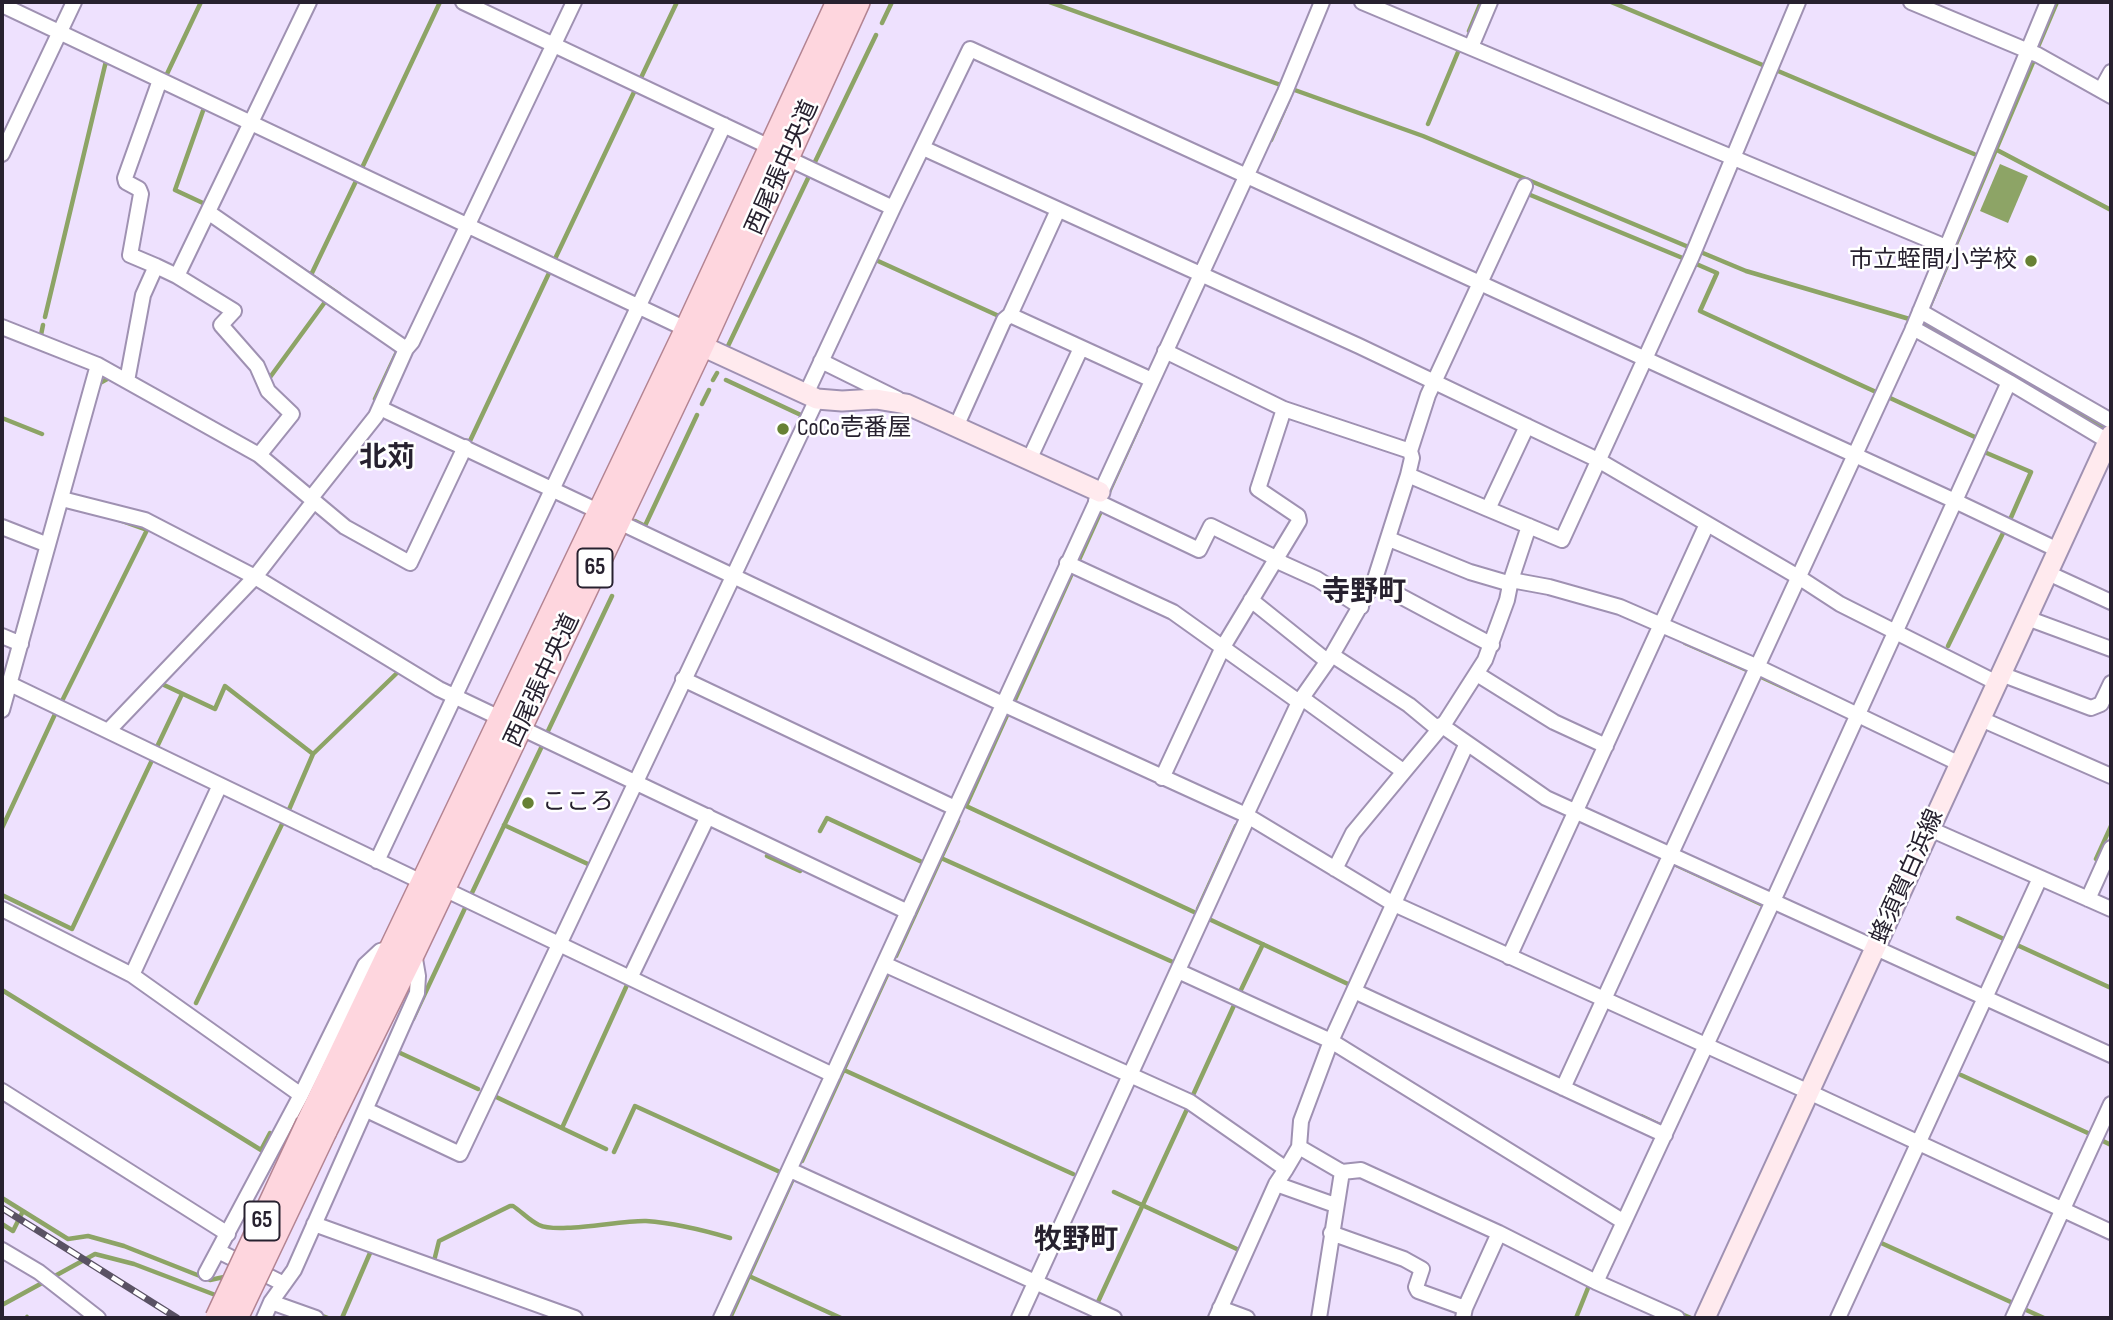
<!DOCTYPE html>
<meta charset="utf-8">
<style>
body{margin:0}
#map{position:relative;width:2113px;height:1320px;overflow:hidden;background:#eee1fe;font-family:"Sofia Sans Condensed",sans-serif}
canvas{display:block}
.frame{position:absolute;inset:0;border:4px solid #27212f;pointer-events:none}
</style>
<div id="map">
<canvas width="2113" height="1320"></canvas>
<div class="frame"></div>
</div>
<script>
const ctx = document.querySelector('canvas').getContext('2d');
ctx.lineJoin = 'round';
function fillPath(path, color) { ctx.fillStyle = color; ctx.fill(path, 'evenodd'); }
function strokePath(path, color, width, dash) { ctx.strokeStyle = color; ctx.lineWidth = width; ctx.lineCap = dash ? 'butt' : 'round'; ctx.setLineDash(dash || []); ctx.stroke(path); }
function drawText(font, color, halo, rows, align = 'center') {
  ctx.font = font + ' "Sofia Sans Condensed","Noto Sans JP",sans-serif'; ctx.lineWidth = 5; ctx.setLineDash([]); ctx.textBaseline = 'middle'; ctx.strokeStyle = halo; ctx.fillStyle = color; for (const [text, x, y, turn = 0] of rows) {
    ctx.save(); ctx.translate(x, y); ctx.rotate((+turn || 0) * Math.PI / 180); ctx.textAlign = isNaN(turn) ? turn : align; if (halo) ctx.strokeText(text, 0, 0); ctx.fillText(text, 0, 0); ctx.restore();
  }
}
fillPath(new Path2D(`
 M 2000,164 L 2028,176 L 2008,223 L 1980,211 Z`), '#8da466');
strokePath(new Path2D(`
 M 1049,2 L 1423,136 L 1746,271 L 1923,323 L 2001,370
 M 1611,2 L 1765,66
 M 882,23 L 892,2
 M 1469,31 L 1481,2
 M 2037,49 L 2057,2
 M 1778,71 L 1974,154
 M 166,76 L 201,2
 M 639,82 L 677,2
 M 199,105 L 204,108 L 175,190 L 205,204
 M 1428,124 L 1458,52
 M 1271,140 L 1289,99
 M 1997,150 L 2111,210
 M 813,166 L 876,35
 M 361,170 L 440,2
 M 1528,194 L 1685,259
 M 280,254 L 339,294
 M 554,261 L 635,90 L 639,92
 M 878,261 L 1001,317
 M 1694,263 L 1717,273 L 1700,311 L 1876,392
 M 311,275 L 357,179
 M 1928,310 L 2034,60
 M 45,317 L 106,61 L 108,63
 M 41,335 L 43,325
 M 728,346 L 810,174
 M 268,380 L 325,302
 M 713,380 L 717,373
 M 726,380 L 803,416
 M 2021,381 L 2108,431
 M 98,388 L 100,383 L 109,378
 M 1890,398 L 1977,438
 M 375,399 L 396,354
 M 702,404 L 709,390
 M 2,418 L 42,434
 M 469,443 L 550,271
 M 1982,451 L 2031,472 L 2009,522
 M 1108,494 L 1142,419
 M 635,521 L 645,526
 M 643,530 L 697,415
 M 1078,562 L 1101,511
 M 1685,643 L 1749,671
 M 1948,646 L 2005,529
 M 1759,676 L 1809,699
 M 164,685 L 215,709 L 225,686 L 313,754
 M 1014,702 L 1073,571
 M 61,703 L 147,530 L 119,520
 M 1008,713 L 966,806 L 1194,912
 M 548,731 L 612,596
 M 156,749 L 182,694
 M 288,812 L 313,754 L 398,672
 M 504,825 L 590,865 L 591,863
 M 2,828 L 56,712
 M 820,831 L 827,818 L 922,862
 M 767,856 L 800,871
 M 941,858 L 1175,963
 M 2096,859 L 2111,826
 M 1674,864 L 1763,905
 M 2,895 L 72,929 L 153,758
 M 470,897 L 542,746
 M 1198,909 L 1236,826
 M 1958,918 L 2006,940
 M 1211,920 L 1348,984
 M 2016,947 L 2017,945 L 2111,988
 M 896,956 L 958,821
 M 2,990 L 261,1150 L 270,1133
 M 1239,994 L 1263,944
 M 196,1003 L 284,820
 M 413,1019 L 466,906
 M 398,1052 L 478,1089
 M 844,1070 L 1073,1174
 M 1961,1075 L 2090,1134
 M 492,1095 L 606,1149
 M 1193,1095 L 1236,1001
 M 1641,1116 L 1662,1126
 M 562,1128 L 627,985
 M 2103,1141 L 2111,1145
 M 614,1152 L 635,1106 L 780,1172
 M 802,1161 L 887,975
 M 1114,1192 L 1239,1250
 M 2,1198 L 68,1239 L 88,1236 L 124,1246 L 210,1280 L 224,1277
 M 2,1224 L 13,1231 L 23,1211
 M 1879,1242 L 2013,1303
 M 432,1261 L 434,1261 L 439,1241 L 510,1206 L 513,1206 C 522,1212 530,1221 539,1225 C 558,1234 621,1220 646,1221 C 675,1223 703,1230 730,1238
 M 749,1276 L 841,1318
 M 1097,1304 L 1188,1107
 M 2,1305 L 95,1254 L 134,1264 L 218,1296
 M 2024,1309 L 2044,1318
 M 1679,1313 L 1691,1318
 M 317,1314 L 328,1318
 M 26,1318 L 27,1317
 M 342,1318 L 370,1253
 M 730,1318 L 792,1181
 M 1576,1318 L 1588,1288`), '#8da466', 4.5);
const street = new Path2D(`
 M 463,2 L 772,148
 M 1362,2 L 1946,247
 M 1911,2 L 2038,55 L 2111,96
 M 2,5 L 686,329
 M 1471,47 L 1490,2
 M 2101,90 L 2111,72
 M 923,148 L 1359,346 L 1598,460 L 1800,578 L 1840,604 L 1997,683
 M 2,154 L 74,2
 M 787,158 L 893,208
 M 208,212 L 406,349
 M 156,266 L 177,276 L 234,311 L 221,325 L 257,366 L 268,391 L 292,414 L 259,455
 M 177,276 L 309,2
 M 1920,311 L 2111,421
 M 1010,315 L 1152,380
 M 2,327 L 98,365 L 259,455 L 345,527 L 410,563 L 465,447
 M 1913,328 L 2009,382 L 2111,443
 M 1165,351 L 1284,409 L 1410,451
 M 821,361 L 898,399
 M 127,381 L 143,295 L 156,266 L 130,255 L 141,194 L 139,189 L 126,182 L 125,178 L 160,80
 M 806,394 L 893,208 L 970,49 L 1955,501 L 2058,550
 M 380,408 L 600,512
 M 1527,426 L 1488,509 L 1562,540 L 1692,256 L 1798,2
 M 956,427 L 1004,320 L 1010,315 L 1058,210
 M 1029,460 L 1081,348
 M 1408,475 L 1488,509
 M 311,498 L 376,416 L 406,349 L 412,342 L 574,2
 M 62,499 L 145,520 L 255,577 L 439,689 L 908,912
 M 1096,501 L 1199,550 L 1211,526 L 1276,558
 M 617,521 L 1005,705 L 1246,815 L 1392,903 L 1809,1092 L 2111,1232
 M 2,527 L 48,545
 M 1389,539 L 1470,572 L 1511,584
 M 1275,560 L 1317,579 L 1361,607
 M 1067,563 L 1173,612 L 1299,702
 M 2048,573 L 2111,602
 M 1511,580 L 1549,587 L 1620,607 L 1758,667 L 1960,764
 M 1374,582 L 1492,645
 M 1251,600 L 1327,661
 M 2027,618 L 2111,649
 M 2,636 L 21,644
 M 1332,655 L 1409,705 L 1438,729
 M 1477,674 L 1554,722 L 1606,746
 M 2001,674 L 2091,708 L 2101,704 L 2111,683
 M 683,679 L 955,808
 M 10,684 L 424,883
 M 1302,698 L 1403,771
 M 2,710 L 98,365
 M 1981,719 L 2111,776
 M 1441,725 L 1546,798 L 2111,1055
 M 108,731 L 255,577 L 314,501
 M 1162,778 L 1223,647 L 1299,521 L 1298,516 L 1258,489 L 1284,409
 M 1246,815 L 1299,702 L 1332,655 L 1374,582 L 1408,475 L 1412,458 L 1410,451 L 1428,395 L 1525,186
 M 1930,829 L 2111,909
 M 377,861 L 724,125
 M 1335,869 L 1353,833 L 1446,721 L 1485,660 L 1507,600 L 1511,580 L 1529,526
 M 444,889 L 833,1075
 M 2088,899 L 2111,848
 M 2,909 L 132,975 L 301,1095
 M 1509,957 L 1707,524
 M 884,964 L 1190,1102 L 1286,1169 L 1276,1184 L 1216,1318
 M 1178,971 L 1331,1041 L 1624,1222
 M 132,975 L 220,785
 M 630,978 L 708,816
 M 1354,991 L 1665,1135
 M 1563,1088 L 1912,331 L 2048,2
 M 2,1091 L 228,1234
 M 373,1113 L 460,1154 L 817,399
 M 1299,1147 L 1342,1172
 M 1286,1169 L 1299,1147 L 1301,1121 L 1331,1041 L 1467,743
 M 790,1170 L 1114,1318
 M 1276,1184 L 1335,1205
 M 314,1224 L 575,1318
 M 1331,1233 L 1404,1259 L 1422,1269 L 1416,1287 L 1418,1291 L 1465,1308
 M 2,1250 L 39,1272 L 98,1318
 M 218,1251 L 284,1284
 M 206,1273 L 301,1095 L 365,965 L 380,951 L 390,948
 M 1596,1282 L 1773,901 L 2009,382
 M 271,1302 L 316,1318
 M 1220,1308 L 1247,1318
 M 264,1318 L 271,1302 L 294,1270 L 417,993 L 418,976 L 414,953
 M 721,1318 L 1285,92 L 1322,2
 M 1019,1318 L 1248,817
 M 1319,1318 L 1342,1172 L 1361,1170 L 1499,1233 L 1596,1282 L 1677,1318
 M 1463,1318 L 1465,1308 L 1499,1233
 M 1838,1318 L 2040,878
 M 2013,1318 L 2111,1104`);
const secondary = new Path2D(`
 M 689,340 L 817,399 L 842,401 L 876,399 L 906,404 L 1100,492
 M 1705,1318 L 2111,435`);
const primary = new Path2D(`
 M 308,1123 L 683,337 L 838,2
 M 325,1131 L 414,951 L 702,345 L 858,2`);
strokePath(street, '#9f91b2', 18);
strokePath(secondary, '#9f91b2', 23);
strokePath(primary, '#b38492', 26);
strokePath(street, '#fff', 14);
strokePath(secondary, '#ffeaee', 19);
strokePath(primary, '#fed6de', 23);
const rail = new Path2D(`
 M 2,1208 L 177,1318`);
strokePath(rail, '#5a5264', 7);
strokePath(rail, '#fff', 4.5, [13]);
const primaryBridge = new Path2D(`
 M 217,1318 L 308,1123
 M 236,1318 L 325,1131`);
strokePath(primaryBridge, '#b38492', 26, []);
strokePath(primaryBridge, '#fed6de', 23);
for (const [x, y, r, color] of [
 [2031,261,7,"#678134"],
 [783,429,7,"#678134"],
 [528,803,7,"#678134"]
]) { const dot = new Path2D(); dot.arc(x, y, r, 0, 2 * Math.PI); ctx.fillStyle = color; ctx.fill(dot); strokePath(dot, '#fff', 2.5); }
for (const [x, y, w] of [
 [595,568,35],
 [262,1221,35]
]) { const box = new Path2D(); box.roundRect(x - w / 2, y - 19.5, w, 39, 5); ctx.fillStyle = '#fff'; ctx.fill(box); strokePath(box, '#27212f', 2); }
drawText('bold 23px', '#27212f', null, [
 ["65",595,568],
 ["65",262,1221]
]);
drawText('24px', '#27212f', '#fff', [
 ["西尾張中央道",783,168,-66],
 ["西尾張中央道",543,681,-65],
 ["蜂須賀白浜線",1908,877,-66]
]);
drawText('24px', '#27212f', '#fff', [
 ["市立蛭間小学校",2017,261,"right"],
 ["CoCo壱番屋",797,429],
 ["こころ",542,803]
], 'left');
drawText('bold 28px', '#27212f', '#fff', [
 ["北苅",387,459],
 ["寺野町",1364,593],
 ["牧野町",1076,1241]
]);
</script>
